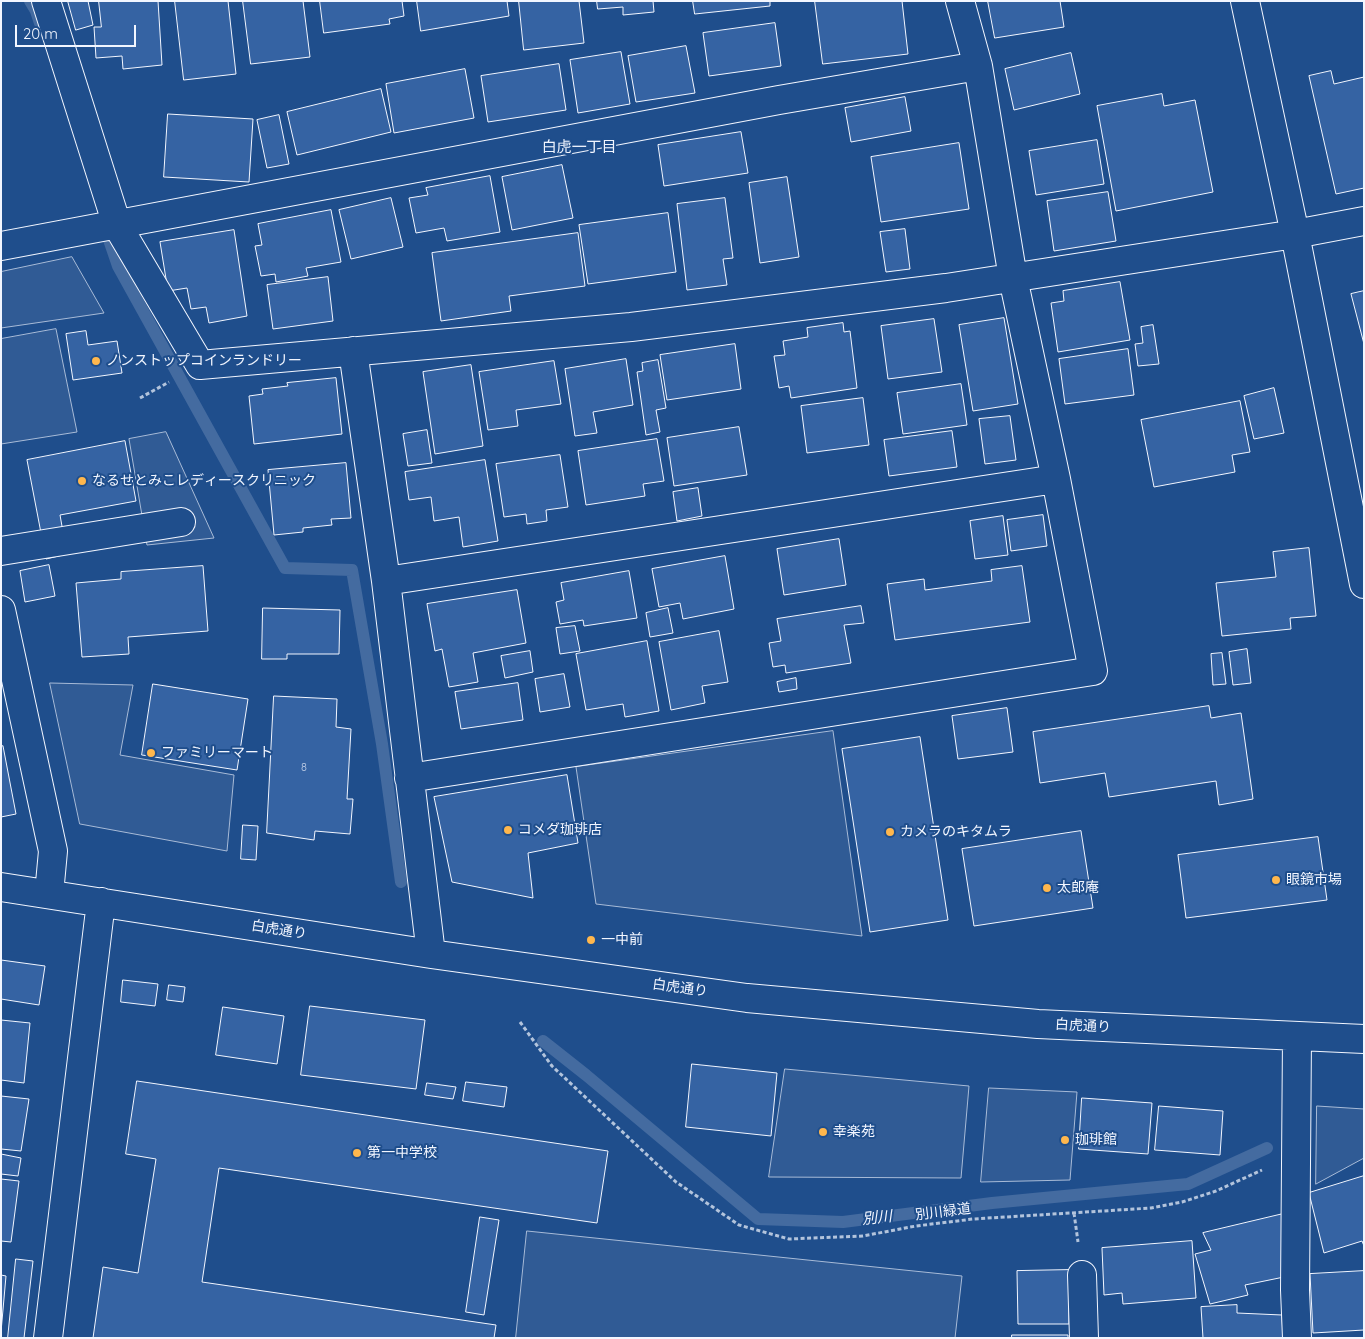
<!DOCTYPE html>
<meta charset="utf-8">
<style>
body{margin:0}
#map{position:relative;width:1365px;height:1339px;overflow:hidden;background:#1f4e8c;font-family:Quicksand,sans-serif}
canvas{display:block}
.frame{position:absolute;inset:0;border:2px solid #f2f6ff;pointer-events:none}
.scale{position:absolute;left:15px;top:25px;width:121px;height:22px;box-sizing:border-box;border:2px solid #f2f6ff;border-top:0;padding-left:6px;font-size:15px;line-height:18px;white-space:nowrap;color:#f2f6ff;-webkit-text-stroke:4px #1f4e8c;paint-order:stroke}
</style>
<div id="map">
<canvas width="1365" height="1339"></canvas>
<div class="frame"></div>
<div class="scale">20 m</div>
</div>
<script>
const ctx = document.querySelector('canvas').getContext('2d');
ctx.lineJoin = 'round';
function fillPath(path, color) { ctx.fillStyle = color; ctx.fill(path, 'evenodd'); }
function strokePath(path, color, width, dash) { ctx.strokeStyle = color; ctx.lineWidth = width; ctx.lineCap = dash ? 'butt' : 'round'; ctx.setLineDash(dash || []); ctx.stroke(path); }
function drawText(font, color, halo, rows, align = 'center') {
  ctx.font = font + ' Quicksand,"Noto Sans JP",sans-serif'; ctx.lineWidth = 4; ctx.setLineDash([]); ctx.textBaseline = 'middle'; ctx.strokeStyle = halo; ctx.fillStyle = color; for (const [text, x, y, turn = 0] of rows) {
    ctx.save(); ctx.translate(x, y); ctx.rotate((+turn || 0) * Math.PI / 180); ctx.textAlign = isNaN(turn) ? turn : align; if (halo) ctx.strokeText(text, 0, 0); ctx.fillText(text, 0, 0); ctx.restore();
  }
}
const built = new Path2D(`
 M 72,257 L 104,313 L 1,328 L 1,272 Z
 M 56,329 L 77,432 L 1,444 L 1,339 Z
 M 166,432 L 214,538 L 147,545 L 129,439 Z
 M 50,683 L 133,685 L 120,755 L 234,775 L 227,851 L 80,824 Z
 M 833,731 L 862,936 L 596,904 L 576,767 Z
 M 785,1069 L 969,1086 L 961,1178 L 769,1177 Z
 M 989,1088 L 1077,1092 L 1070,1180 L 981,1182 Z
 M 1317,1106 L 1364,1109 L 1364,1158 L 1316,1184 Z
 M 527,1231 L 962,1276 L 955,1338 L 516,1338 Z`);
fillPath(built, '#305b95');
strokePath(built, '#a8bbd7', 1);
strokePath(new Path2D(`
 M 30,1 L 36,11 L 40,23
 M 104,225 L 118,266 L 285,568 L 352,570 L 382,744 L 401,882
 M 543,1041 L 586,1075 L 758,1219 L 843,1222 L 992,1203 L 1188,1184 L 1267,1148`), '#446ba0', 12);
const building = new Path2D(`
 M 68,1 L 88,1 L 93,25 L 76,30 Z
 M 99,1 L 158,1 L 162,65 L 123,69 L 122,56 L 96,58 L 94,27 L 101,27 Z
 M 175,1 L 228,1 L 236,74 L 184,80 Z
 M 243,1 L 303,1 L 310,57 L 251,64 Z
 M 320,1 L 402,1 L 404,16 L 389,19 L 390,24 L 324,33 Z
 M 417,1 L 507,1 L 509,16 L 421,31 Z
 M 519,1 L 579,1 L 584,43 L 524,50 Z
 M 597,1 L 653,1 L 654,12 L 623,15 L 623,7 L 598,9 Z
 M 693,1 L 770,1 L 770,6 L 695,14 Z
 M 815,1 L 902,1 L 908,54 L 823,64 Z
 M 988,1 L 1060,1 L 1064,27 L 995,38 Z
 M 775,23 L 781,66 L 709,76 L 703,33 Z
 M 686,46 L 695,93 L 636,102 L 628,56 Z
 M 621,52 L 630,104 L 578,113 L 570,60 Z
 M 1071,53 L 1080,94 L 1014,110 L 1005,69 Z
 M 559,64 L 566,110 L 488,122 L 481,76 Z
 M 465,69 L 474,118 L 394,133 L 386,84 Z
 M 1331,71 L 1334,84 L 1364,77 L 1364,188 L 1336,194 L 1309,76 Z
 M 381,89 L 391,132 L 297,155 L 287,112 Z
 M 1162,94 L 1164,106 L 1195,100 L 1213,192 L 1116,211 L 1097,106 Z
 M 905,97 L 911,131 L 851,142 L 845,108 Z
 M 168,114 L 253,119 L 249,182 L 164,177 Z
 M 279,115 L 289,164 L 267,168 L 257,120 Z
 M 741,132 L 748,173 L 664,186 L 658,145 Z
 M 1097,140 L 1104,184 L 1036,195 L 1029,151 Z
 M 959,143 L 969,209 L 881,222 L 871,157 Z
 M 562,165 L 573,218 L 512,230 L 502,177 Z
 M 490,176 L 500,232 L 447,241 L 444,228 L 416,233 L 409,198 L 428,195 L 426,188 Z
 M 787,177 L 799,257 L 760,263 L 749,183 Z
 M 1108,192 L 1116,241 L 1054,251 L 1047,201 Z
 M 391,198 L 403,247 L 351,259 L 339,210 Z
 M 725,198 L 733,258 L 723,259 L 727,285 L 687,290 L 677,204 Z
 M 331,210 L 341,262 L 306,268 L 308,276 L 276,282 L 275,274 L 261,276 L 255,246 L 262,245 L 258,224 Z
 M 668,213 L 676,272 L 588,284 L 579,225 Z
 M 905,229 L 910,269 L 886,272 L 880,232 Z
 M 234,230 L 247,316 L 209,323 L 206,307 L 191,309 L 187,288 L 168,291 L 160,242 Z
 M 578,233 L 585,286 L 509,296 L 511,311 L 441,321 L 432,253 Z
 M 328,277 L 333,321 L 273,329 L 267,285 Z
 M 1120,282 L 1130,340 L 1058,352 L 1051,303 L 1064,301 L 1063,291 Z
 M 1364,291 L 1364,344 L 1351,294 Z
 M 1004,318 L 1018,404 L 973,411 L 959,325 Z
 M 934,319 L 942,372 L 888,379 L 881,326 Z
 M 843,323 L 844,332 L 850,331 L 857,388 L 791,398 L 789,386 L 779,388 L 774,356 L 785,355 L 783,341 L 808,337 L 807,328 Z
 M 1153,325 L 1159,364 L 1138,366 L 1135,344 L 1143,343 L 1141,327 Z
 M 86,331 L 88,345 L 117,341 L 122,373 L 73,380 L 66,334 Z
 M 735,344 L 741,389 L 667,400 L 660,355 Z
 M 1128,349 L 1134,395 L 1065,404 L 1059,359 Z
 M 626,359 L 633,405 L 593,412 L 597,433 L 575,436 L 565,369 Z
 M 658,360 L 666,408 L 656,410 L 660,432 L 646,435 L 637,372 L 643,371 L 642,363 Z
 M 554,361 L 561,404 L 516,410 L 518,426 L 488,430 L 479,372 Z
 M 471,365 L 483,446 L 435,454 L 423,372 Z
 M 336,378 L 342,434 L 254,444 L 249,396 L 263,394 L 262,389 L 288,386 L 287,383 Z
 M 961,384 L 967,425 L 903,434 L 897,393 Z
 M 1274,388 L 1284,433 L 1254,439 L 1244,396 Z
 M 863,398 L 869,445 L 807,453 L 801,406 Z
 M 1240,401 L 1250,452 L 1232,455 L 1235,472 L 1154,487 L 1141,420 Z
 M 1010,416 L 1016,460 L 985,464 L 979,419 Z
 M 739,427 L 747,475 L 674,486 L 667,438 Z
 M 427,430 L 432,463 L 408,466 L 403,434 Z
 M 952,431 L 957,467 L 889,476 L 884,440 Z
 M 657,439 L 664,481 L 643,484 L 645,496 L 586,505 L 578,451 Z
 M 125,441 L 136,501 L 60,515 L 67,554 L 46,559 L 27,460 Z
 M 560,455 L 568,507 L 546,510 L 547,521 L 527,524 L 526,514 L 504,517 L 496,464 Z
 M 485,460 L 498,541 L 463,547 L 459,517 L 434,521 L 431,497 L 409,500 L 405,472 Z
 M 346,463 L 351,518 L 331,519 L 332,525 L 303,528 L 303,532 L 274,535 L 268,470 Z
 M 698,488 L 702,516 L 677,521 L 673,492 Z
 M 1043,515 L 1047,546 L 1011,551 L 1007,520 Z
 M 1003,516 L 1008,555 L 975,559 L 970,521 Z
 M 839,539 L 846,585 L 784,595 L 777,549 Z
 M 1309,548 L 1316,616 L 1290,618 L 1291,629 L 1222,636 L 1216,583 L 1276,577 L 1273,552 Z
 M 725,556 L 734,609 L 683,619 L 680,603 L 659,607 L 652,569 Z
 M 49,565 L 55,596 L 25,602 L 20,571 Z
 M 203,566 L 208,631 L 128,637 L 129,654 L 82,657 L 76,583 L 121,579 L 121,572 Z
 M 1022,566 L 1030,622 L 895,640 L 887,584 L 924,579 L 925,590 L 992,581 L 991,570 Z
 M 629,571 L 637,618 L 584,626 L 583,620 L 560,624 L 556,602 L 564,600 L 561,583 Z
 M 517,590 L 526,643 L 473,653 L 478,682 L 449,687 L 442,649 L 435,651 L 427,604 Z
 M 861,606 L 864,623 L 844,625 L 851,663 L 786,673 L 785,665 L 773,667 L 769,643 L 781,641 L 777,619 Z
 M 263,608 L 340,610 L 339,654 L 287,654 L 287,659 L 262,659 Z
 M 668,608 L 673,633 L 650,637 L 646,613 Z
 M 575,626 L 580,651 L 560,654 L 556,628 Z
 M 719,631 L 728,682 L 702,686 L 705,703 L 671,710 L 659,642 Z
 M 647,641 L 659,711 L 625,717 L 623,704 L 586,710 L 576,654 Z
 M 1247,649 L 1251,683 L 1233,685 L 1229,652 Z
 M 530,651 L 533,672 L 505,678 L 501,656 Z
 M 1222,653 L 1226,684 L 1213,685 L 1211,654 Z
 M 564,674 L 570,707 L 540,712 L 535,679 Z
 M 796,678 L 797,689 L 779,692 L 777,682 Z
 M 518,683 L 523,720 L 461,729 L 455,692 Z
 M 153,684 L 248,699 L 237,770 L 142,755 Z
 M 274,696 L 337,699 L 336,727 L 351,729 L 347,799 L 353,799 L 350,834 L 315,831 L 314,840 L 267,833 Z
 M 1209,706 L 1211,718 L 1241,713 L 1253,799 L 1219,805 L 1216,781 L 1109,797 L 1105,773 L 1040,783 L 1033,732 Z
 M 1007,708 L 1013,752 L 958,759 L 952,716 Z
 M 920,737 L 948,920 L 870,932 L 842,749 Z
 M 3,746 L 16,814 L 1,817 L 1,747 Z
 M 567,775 L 578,843 L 528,853 L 533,898 L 452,882 L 434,797 Z
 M 243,825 L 258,826 L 256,860 L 241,859 Z
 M 1081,831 L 1093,908 L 974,926 L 962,849 Z
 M 1318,837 L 1327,900 L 1186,918 L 1178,855 Z
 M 1,960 L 45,966 L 39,1005 L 1,999 Z
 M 123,980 L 158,984 L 155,1006 L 121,1002 Z
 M 169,985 L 185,987 L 183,1002 L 167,1000 Z
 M 310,1006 L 425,1020 L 416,1089 L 301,1075 Z
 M 223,1007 L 284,1016 L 277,1064 L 216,1055 Z
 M 1,1020 L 30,1023 L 24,1083 L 1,1080 Z
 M 692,1064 L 777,1073 L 771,1136 L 686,1127 Z
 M 137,1081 L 608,1151 L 597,1223 L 219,1168 L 202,1282 L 496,1325 L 494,1338 L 93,1338 L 103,1267 L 138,1273 L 156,1159 L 126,1154 Z
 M 466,1082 L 507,1087 L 504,1107 L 463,1101 Z
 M 427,1083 L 456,1087 L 453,1099 L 425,1095 Z
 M 1,1096 L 29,1099 L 21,1151 L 1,1149 Z
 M 1082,1098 L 1152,1103 L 1148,1154 L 1079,1149 Z
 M 1159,1106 L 1223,1111 L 1220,1155 L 1155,1150 Z
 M 1,1154 L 21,1158 L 18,1176 L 1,1174 Z
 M 1364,1176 L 1364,1246 L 1362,1241 L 1324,1253 L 1309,1193 Z
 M 1,1179 L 19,1181 L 11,1242 L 1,1241 Z
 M 1283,1214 L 1284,1277 L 1245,1285 L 1248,1295 L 1210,1304 L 1195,1254 L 1211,1250 L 1203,1233 Z
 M 480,1217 L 499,1220 L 484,1315 L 466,1312 Z
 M 1192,1241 L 1196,1298 L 1123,1304 L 1122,1293 L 1104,1295 L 1102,1248 Z
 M 16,1259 L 33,1261 L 24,1338 L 8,1338 Z
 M 1069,1270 L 1069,1324 L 1018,1324 L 1017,1271 Z
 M 1364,1271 L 1364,1330 L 1313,1333 L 1310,1274 Z
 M 1,1275 L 6,1276 L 1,1332 Z
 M 1237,1305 L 1237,1313 L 1282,1315 L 1283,1338 L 1203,1338 L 1201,1307 Z
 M 1012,1335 L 1068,1335 L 1068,1338 L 1012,1338 Z`);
fillPath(building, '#3563a3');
strokePath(building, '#f2f6ff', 1);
const minor = new Path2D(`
 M 46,1 L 117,225 L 200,365 L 631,327 L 946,288 L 1295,234 L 1364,221
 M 960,1 L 978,66
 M 1245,1 L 1295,234 L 1364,584
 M 1,246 L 779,100 L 978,66 L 1013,278 L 1056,479 L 1093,671 L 409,778
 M 353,351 L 386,581 L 1056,479
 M 1,551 L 181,522
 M 386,581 L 431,954
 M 1,610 L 53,851 L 49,894
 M 1,887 L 431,954 L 747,998 L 1038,1024 L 1364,1039
 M 1082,1275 L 1084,1338
 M 48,1338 L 101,902
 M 1297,1338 L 1295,1290 L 1297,1037`);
strokePath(minor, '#f2f6ff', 30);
strokePath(new Path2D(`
 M 140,398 L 169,382
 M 520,1022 L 552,1066 L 676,1182 L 739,1225 L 789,1239 L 863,1236 L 916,1226 L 973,1219 L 1151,1208 L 1182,1202 L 1216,1191 L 1262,1170
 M 1074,1213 L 1078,1242`), '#b3c4dc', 3, [4, 2.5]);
strokePath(minor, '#1f4e8c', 28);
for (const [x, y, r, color] of [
 [96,361,5,"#ffb74d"],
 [82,481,5,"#ffb74d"],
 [151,753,5,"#ffb74d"],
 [508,830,5,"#ffb74d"],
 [890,832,5,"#ffb74d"],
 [1276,880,5,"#ffb74d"],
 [1047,888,5,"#ffb74d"],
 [591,940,5,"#ffb74d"],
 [823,1132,5,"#ffb74d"],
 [1065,1140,5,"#ffb74d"],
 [357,1153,5,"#ffb74d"]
]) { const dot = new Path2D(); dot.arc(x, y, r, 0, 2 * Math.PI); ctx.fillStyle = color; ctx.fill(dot); strokePath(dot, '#1f4e8c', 2); }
drawText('11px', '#c3d1e8', null, [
 ["8",304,768]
]);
drawText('14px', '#f2f6ff', '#1f4e8c', [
 ["ノンストップコインランドリー",106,361],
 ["なるせとみこレディースクリニック",92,481],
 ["ファミリーマート",161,753],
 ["コメダ珈琲店",518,830],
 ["カメラのキタムラ",900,832],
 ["眼鏡市場",1286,880],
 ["太郎庵",1057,888],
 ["一中前",601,940],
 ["幸楽苑",833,1132],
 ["珈琲館",1075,1140],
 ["第一中学校",367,1153]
], 'left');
drawText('14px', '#f2f6ff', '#1f4e8c', [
 ["白虎通り",279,930,9],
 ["白虎通り",680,988,8],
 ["白虎通り",1083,1026,3],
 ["別川緑道",943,1212,-7]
]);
drawText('15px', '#f2f6ff', '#1f4e8c', [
 ["白虎一丁目",579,147]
]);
drawText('italic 15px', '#f2f6ff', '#1f4e8c', [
 ["別川",877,1218,-6]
]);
</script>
